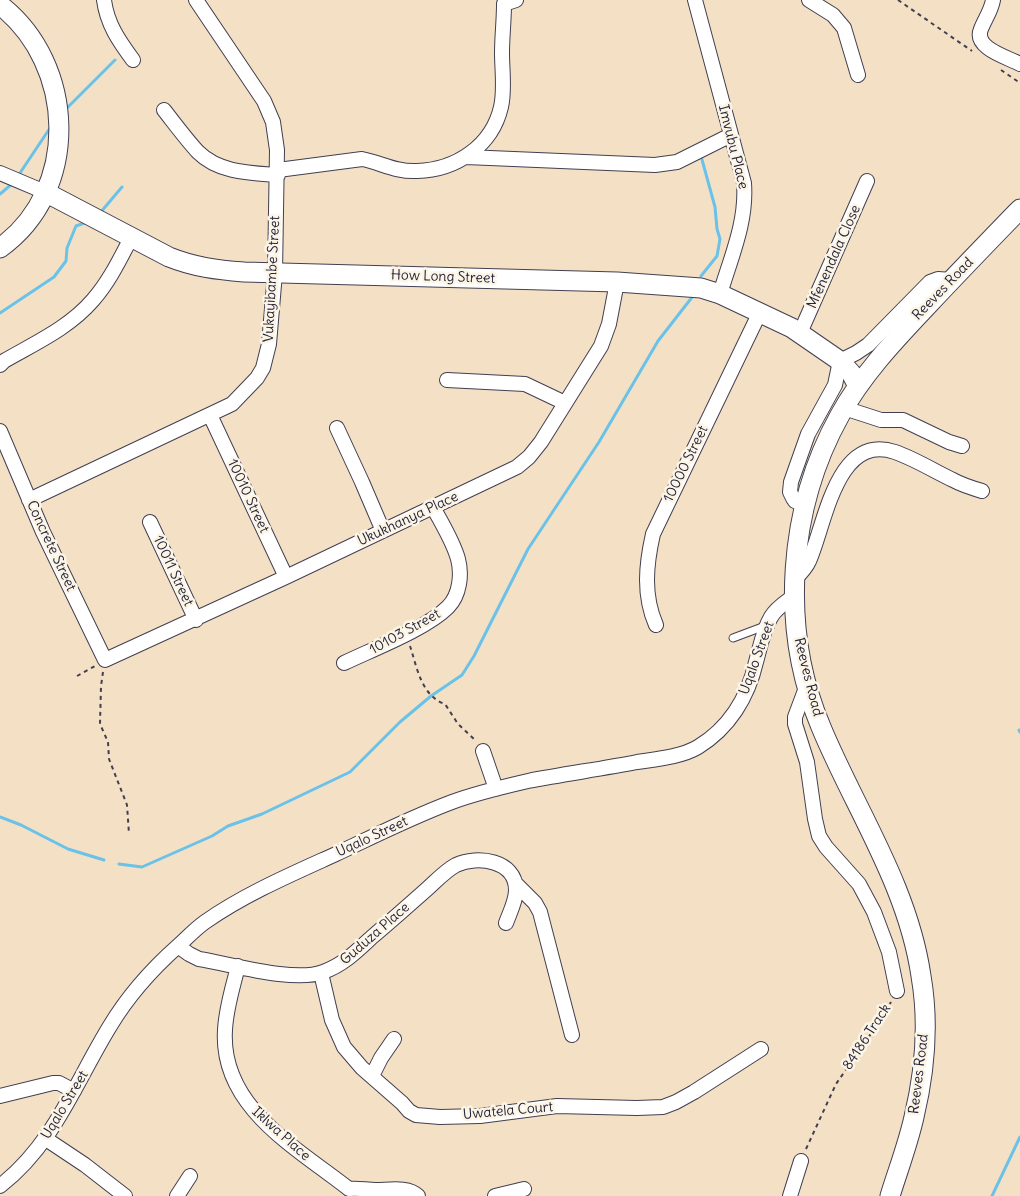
<!DOCTYPE html>
<style>
body{margin:0}
canvas{display:block;background:#f4e1c5}
</style>
<canvas width="1020" height="1196"></canvas>
<script>
const ctx = document.querySelector('canvas').getContext('2d');
ctx.lineJoin = 'round';
function strokePath(path, color, width, dash) { ctx.strokeStyle = color; ctx.lineWidth = width; ctx.lineCap = dash ? 'butt' : 'round'; ctx.setLineDash(dash || []); ctx.stroke(path); }
function drawText(font, color, halo, rows, align = 'center') {
  ctx.font = font + ' Delius,sans-serif'; ctx.lineWidth = 5; ctx.setLineDash([]); ctx.textBaseline = 'middle'; ctx.strokeStyle = halo; ctx.fillStyle = color; for (const [text, x, y, turn = 0] of rows) {
    ctx.save(); ctx.translate(x, y); ctx.rotate((+turn || 0) * Math.PI / 180); ctx.textAlign = isNaN(turn) ? turn : align; if (halo) ctx.strokeText(text, 0, 0); ctx.fillText(text, 0, 0); ctx.restore();
  }
}
strokePath(new Path2D(`
 M 64,111 L 115,60
 M 701,156 L 715,207 L 717,229 L 720,239 L 717,256 L 701,276
 M 18,176 L 52,125
 M 0,194 L 13,183
 M 100,213 L 122,187
 M 0,313 L 54,277 L 66,261 L 67,248 L 76,226 L 87,222
 M 1019,730 L 1020,732
 M 0,817 L 21,825 L 68,849 L 104,860
 M 119,864 L 142,867 L 212,836 L 228,826 L 262,814 L 350,772 L 400,722 L 431,696 L 462,675 L 474,656 L 528,549 L 599,442 L 658,341 L 693,296
 M 992,1196 L 1020,1137`), '#6bc2e8', 3);
const lane = new Path2D(`
 M 733,638 L 765,626`);
const street = new Path2D(`
 M 104,0 C 107,24 119,41 133,60
 M 695,0 L 744,183 C 747,222 731,257 720,294
 M 809,0 L 833,15 L 844,28 L 858,75
 M 993,0 C 991,11 985,19 981,29 C 973,48 1007,57 1020,64
 M 164,110 C 175,124 186,139 198,152 C 219,173 251,173 278,175
 M 466,157 L 655,165 L 677,162 L 731,135
 M 278,170 L 362,159 C 382,163 395,172 417,171 C 456,170 492,146 501,107 C 505,90 502,70 502,53 C 502,37 504,20 504,4 L 516,0
 M 0,173 L 45,192
 M 800,333 L 867,181
 M 0,365 L 4,361 C 35,343 69,328 93,300 C 109,282 120,259 131,238
 M 447,380 L 525,384 L 565,403
 M 844,408 L 881,420 L 903,420 L 949,442 L 962,446
 M 210,415 L 286,577
 M 337,428 L 362,482 L 383,531
 M 0,431 L 43,532 L 105,660 L 286,577 L 517,467 L 529,457 L 541,442 L 601,346 L 609,324 L 617,282
 M 29,500 L 232,404 L 257,378 L 263,368 L 269,344 L 275,273 L 277,150 L 273,122 L 264,101 L 196,0
 M 804,505 L 795,501 L 793,498 L 790,492 L 791,482 L 808,434 L 835,385 L 840,361 L 856,353 L 868,345 L 930,282 L 938,279 L 951,280
 M 150,522 L 196,620
 M 795,579 C 800,574 806,568 809,561 C 825,526 836,432 895,452 C 915,459 934,471 953,480 C 962,485 972,488 982,491
 M 656,625 C 643,595 646,565 653,534 L 760,312
 M 344,663 C 373,649 426,629 448,607 C 460,595 462,574 458,559 C 453,541 442,524 433,507
 M 807,685 L 795,717 L 795,724 L 807,762 L 815,819 L 819,836 L 826,847 L 859,884 L 874,912 L 889,952 L 897,991
 M 483,751 L 496,789
 M 515,883 L 535,903 L 540,912 L 572,1035
 M 178,946 L 189,954 L 199,959 C 231,964 294,983 323,972 C 343,965 357,951 372,937 C 391,921 409,905 427,889 C 436,881 445,871 456,865 C 477,855 516,860 516,890 C 516,901 510,912 506,923
 M 238,966 C 233,987 226,1008 225,1030 C 220,1107 297,1148 349,1189 C 359,1188 366,1190 376,1190 C 389,1190 408,1186 418,1196
 M 321,973 L 332,1020 L 344,1047 L 362,1068 L 402,1103 L 409,1111 L 416,1115 L 440,1117 L 480,1116 L 557,1106 L 637,1108 L 663,1107 L 676,1102 L 694,1092 L 761,1049
 M 372,1076 L 381,1058 L 394,1039
 M 0,1096 L 53,1083 L 59,1083 L 74,1091
 M 46,1139 L 85,1165 L 125,1196
 M 0,1186 C 54,1144 75,1083 110,1026 C 128,996 151,970 178,946 C 187,938 195,929 205,922 C 245,894 292,874 336,854 C 374,836 412,817 452,802 C 476,793 502,787 528,781 C 564,774 601,769 637,762 C 657,759 681,757 698,747 C 729,728 748,697 756,662 C 760,648 763,630 771,617 C 776,608 786,602 794,596
 M 177,1196 L 190,1176
 M 495,1196 L 524,1189
 M 790,1196 L 801,1161`);
const secondary = new Path2D(`
 M 0,5 C 76,64 81,190 0,248
 M 45,192 L 169,257 C 194,267 217,270 244,272 L 617,282 L 701,288 L 720,294 L 792,328 L 840,361 L 851,373 L 858,386
 M 890,1196 C 898,1170 908,1144 914,1117 C 925,1071 929,1022 921,976 C 908,886 855,809 821,727 C 779,628 788,508 840,415 C 863,373 897,338 929,304 C 959,272 990,240 1020,209`);
strokePath(lane, '#423f50', 9);
strokePath(street, '#423f50', 16);
strokePath(secondary, '#423f50', 21);
strokePath(new Path2D(`
 M 898,0 L 972,51
 M 1001,70 L 1020,83
 M 410,646 C 417,667 421,696 445,704 L 458,724 L 476,741
 M 103,672 L 101,686 L 100,724 L 108,742 L 109,759 L 127,805 L 129,834
 M 77,676 L 95,666
 M 806,1149 L 836,1084 L 877,1025 L 891,1002`), '#423f50', 2, [4, 4]);
strokePath(lane, '#fff', 7);
strokePath(street, '#fff', 14);
strokePath(secondary, '#fff', 19);
drawText('14px', '#22223b', '#fcf5e5', [
 ["Imvubu Place",733,147,76],
 ["Mfenendala Close",834,257,-66],
 ["How Long Street",443,277,2],
 ["Vukayibambe Street",272,279,-87],
 ["Reeves Road",943,289,-46],
 ["10000 Street",686,464,-64],
 ["10010 Street",248,496,65],
 ["Ukukhanya Place",408,519,-25],
 ["Concrete Street",51,546,65],
 ["10011 Street",173,571,65],
 ["10103 Street",405,632,-29],
 ["Uqalo Street",757,658,-70],
 ["Reeves Road",808,677,76],
 ["Uqalo Street",372,837,-25],
 ["Guduza Place",375,934,-41],
 ["84186 Track",867,1037,-57],
 ["Reeves Road",919,1074,-83],
 ["Uqalo Street",65,1105,-59],
 ["Uwatela Court",508,1111,-5],
 ["Iklwa Place",281,1134,42]
]);
</script>
